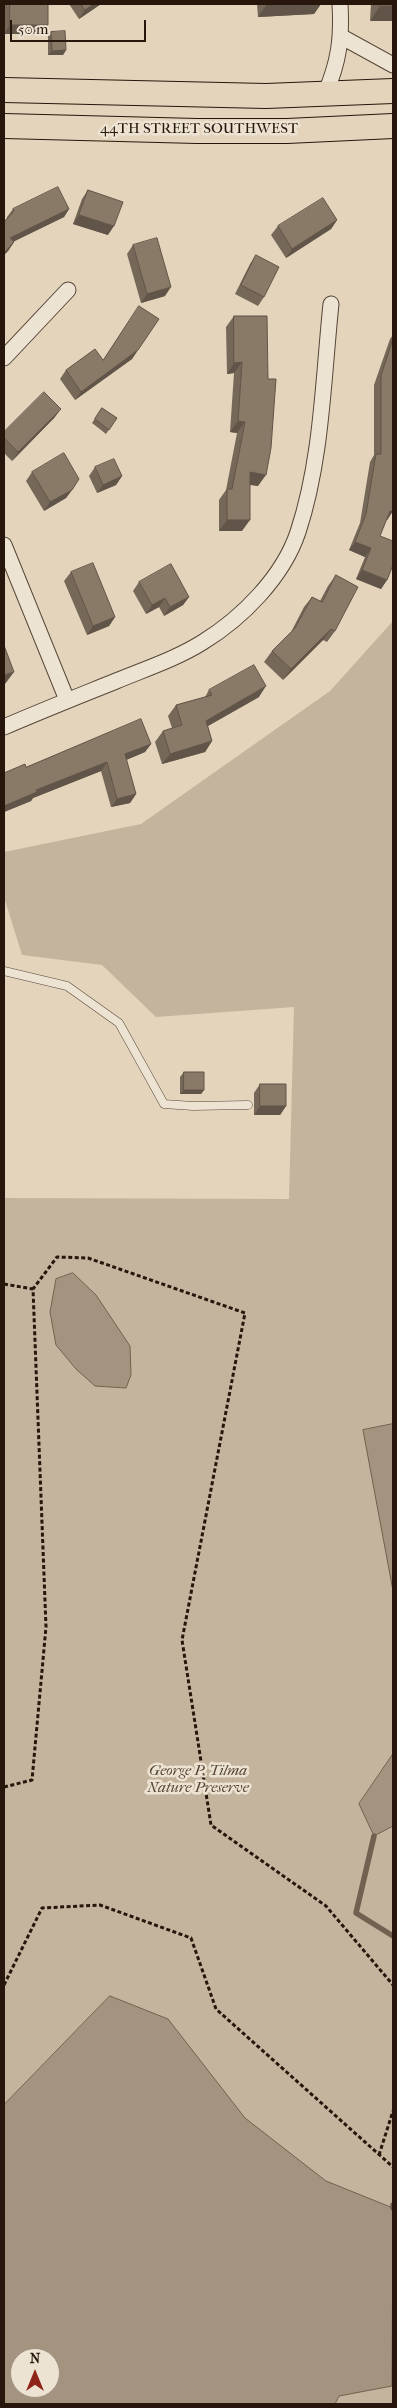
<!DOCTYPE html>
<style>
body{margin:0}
#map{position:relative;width:397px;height:2408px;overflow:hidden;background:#e4d4bb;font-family:"IM FELL French Canon",serif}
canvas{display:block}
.frame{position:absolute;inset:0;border:5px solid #27160b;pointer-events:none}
.north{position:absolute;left:10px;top:2348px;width:50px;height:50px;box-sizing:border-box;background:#ede3d3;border:1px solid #9e9183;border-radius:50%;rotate:0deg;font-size:14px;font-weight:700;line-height:20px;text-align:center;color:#27160b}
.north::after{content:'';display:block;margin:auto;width:18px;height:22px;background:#8f2418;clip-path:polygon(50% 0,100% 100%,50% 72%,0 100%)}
.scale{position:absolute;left:10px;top:20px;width:136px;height:22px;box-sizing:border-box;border:2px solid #27160b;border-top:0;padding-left:6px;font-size:15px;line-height:18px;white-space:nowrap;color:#27160b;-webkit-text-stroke:4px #ede3d3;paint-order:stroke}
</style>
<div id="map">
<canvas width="397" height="2408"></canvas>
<div class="frame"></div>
<div class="north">N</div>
<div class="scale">50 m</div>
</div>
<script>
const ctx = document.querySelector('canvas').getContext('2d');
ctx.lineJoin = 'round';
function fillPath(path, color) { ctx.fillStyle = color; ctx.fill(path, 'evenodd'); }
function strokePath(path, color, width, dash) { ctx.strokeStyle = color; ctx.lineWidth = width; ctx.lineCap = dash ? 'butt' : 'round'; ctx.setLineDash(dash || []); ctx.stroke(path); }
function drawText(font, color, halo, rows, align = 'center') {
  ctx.font = font + ' "IM FELL French Canon",serif'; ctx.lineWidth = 5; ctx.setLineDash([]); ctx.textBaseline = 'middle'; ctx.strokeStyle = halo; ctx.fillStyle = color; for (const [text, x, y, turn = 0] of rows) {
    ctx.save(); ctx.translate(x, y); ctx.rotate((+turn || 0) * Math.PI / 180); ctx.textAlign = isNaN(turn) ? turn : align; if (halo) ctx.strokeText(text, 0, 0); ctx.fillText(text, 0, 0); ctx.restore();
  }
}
fillPath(new Path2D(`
 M 393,621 L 393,2404 L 4,2404 L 4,1198 L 289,1199 L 294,1007 L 156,1017 L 102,965 L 22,955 L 4,897 L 4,852 L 141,824 L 330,691 ZM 20,2358 L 50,2358 L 50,2388 L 20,2388 Z`), '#c4b49d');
const water = new Path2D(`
 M 73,1273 L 96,1295 L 130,1346 L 131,1375 L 126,1388 L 95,1386 L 76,1369 L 56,1345 L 50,1312 L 56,1279 Z
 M 393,1424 L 393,1591 L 363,1430 Z
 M 393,1754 L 393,1826 L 374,1836 L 359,1804 Z
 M 110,1996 L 168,2019 L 245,2118 L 326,2181 L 393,2208 L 392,2386 L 339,2396 L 335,2404 L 4,2404 L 4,2105 ZM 20,2358 L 50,2358 L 50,2388 L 20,2388 Z`);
fillPath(water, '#a4937f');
strokePath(water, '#726151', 1);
strokePath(new Path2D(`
 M 374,1836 L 356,1913 L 393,1936
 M 393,2208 L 393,2205`), '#726151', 5.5);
const service = new Path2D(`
 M 4,971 L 67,986 L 119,1023 L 164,1104 L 193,1106 L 248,1105`);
const minor = new Path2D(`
 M 342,37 L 393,65
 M 325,94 C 339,62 342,38 340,4
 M 4,358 L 68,290
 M 4,545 L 67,700
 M 4,727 C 41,711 79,696 116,681 C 145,669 176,659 203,642 C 242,618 283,577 298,532 C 322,459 323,380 331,304`);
const primary = new Path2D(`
 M 4,90 L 266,96 L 393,91
 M 4,126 L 197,131 L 287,131 L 393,126`);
strokePath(service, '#564637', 9);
strokePath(minor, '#564637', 17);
strokePath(primary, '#27160b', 26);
strokePath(new Path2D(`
 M 4,1284 L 33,1289
 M 4,1787 L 32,1780 L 46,1627 L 33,1289 L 57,1257 L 88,1258 L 245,1313 L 182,1640 L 211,1825 L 326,1906 L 393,1985
 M 4,1985 L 42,1908 L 100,1905 L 191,1938 L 216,2009 L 393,2167
 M 379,2155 L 393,2111`), '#27160b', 3, [4, 2.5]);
strokePath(service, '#ede3d3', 8);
strokePath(minor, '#ede3d3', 15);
strokePath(primary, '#e4d4bb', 24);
fillPath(new Path2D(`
 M 5,4 L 48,4 L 42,34 L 4,34 L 4,6 Z
 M 69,4 L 101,4 L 79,19 Z
 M 257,4 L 321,4 L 314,14 L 258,17 Z
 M 371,4 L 393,4 L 370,21 Z
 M 51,32 L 66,50 L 63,55 L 48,55 L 48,36 Z
 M 88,190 L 108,235 L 73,224 L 82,199 Z
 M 13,209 L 69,209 L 64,217 L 13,242 L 14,242 L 8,251 L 4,255 L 4,222 L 7,218 L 7,217 Z
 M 337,220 L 331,229 L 286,258 L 271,235 L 278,226 Z
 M 133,245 L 165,296 L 141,303 L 127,254 Z
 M 256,255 L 264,297 L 258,306 L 235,294 L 250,264 Z
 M 234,316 L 267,316 L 258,486 L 250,485 L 242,531 L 219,531 L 219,500 L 226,490 L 237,433 L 230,432 L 234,373 L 227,374 L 226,327 Z
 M 393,335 L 393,511 L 387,520 L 386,520 L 380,536 L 387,580 L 381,589 L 356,579 L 365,557 L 349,550 L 360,523 L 370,462 L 374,455 L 374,385 L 390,339 Z
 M 138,350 L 132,359 L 75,400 L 60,379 L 66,370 Z
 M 102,408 L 117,418 L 106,434 L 92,423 Z
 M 55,417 L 12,461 L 4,453 L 4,432 Z
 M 95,467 L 122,476 L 116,485 L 97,493 L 89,476 Z
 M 32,472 L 72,490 L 66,498 L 44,511 L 26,481 Z
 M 71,572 L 115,617 L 109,626 L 87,635 L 64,581 Z
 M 336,575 L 335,631 L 327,642 L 323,640 L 283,680 L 264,662 L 272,651 L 291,632 L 304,607 L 312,597 L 320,601 L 328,586 Z
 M 139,582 L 189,597 L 183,605 L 164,616 L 159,607 L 146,614 L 133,591 Z
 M 209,690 L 259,697 L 208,726 L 212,741 L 205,752 L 162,764 L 155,742 L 163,731 L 172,728 L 168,716 L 176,705 L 205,697 Z
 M 151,744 L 145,752 L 126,760 L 136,794 L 130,803 L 111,807 L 101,771 L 33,798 L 31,801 L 4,812 L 4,773 Z
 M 184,1072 L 204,1090 L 201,1094 L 180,1094 L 180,1077 Z
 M 260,1084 L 286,1106 L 280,1115 L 254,1115 L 254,1093 Z`), '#766859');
fillPath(new Path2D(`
 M 94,4 L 101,4 L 79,19 L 85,10 Z
 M 267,4 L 321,4 L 314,14 L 258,17 Z
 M 380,6 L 393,6 L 393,21 L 370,21 Z
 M 10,25 L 48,25 L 42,34 L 4,34 Z
 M 66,50 L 63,55 L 48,55 L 52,51 Z
 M 69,209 L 64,217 L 4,246 L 10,238 Z
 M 79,215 L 114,226 L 108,235 L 73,224 Z
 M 337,220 L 331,229 L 286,258 L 292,249 Z
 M 14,242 L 8,251 L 4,255 L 4,253 Z
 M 171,287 L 165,296 L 141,303 L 147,294 Z
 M 138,350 L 132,359 L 75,400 L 81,392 Z
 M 242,362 L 234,373 L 227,374 L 234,363 Z
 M 61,409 L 55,417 L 12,461 L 18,452 Z
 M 238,421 L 245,422 L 237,433 L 230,432 Z
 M 250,472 L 266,475 L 258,486 L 242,483 Z
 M 122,476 L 116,485 L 97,493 L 103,485 Z
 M 72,490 L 66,498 L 44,511 L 50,502 Z
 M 390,511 L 393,511 L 387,520 L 384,519 Z
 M 227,520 L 250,520 L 242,531 L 219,531 Z
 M 355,542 L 371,548 L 365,557 L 349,550 Z
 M 362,570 L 387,580 L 381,589 L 356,579 Z
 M 189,597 L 183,605 L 164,616 L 170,607 Z
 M 165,598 L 159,607 L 146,614 L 152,605 Z
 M 115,617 L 109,626 L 87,635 L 93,626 Z
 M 331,629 L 323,640 L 283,680 L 291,669 Z
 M 14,672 L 5,684 L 4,684 L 4,675 Z
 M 266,686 L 259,697 L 199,731 L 206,721 Z
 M 212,741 L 205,752 L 162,764 L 170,754 Z
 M 151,744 L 145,752 L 119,763 L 125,754 Z
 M 107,762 L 101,771 L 33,798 L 31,801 L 4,812 L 4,806 L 36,790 Z
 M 136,794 L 130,803 L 111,807 L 117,799 Z
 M 184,1090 L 204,1090 L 201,1094 L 180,1094 Z
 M 260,1106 L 286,1106 L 280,1115 L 254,1115 Z`), '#605548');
const building = new Path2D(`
 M 10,4 L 48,4 L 48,25 L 10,25 Z
 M 81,4 L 94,4 L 85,10 Z
 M 381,4 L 393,4 L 393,6 L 380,6 Z
 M 65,31 L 66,50 L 52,51 L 51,32 Z
 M 58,187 L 69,209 L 10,238 L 14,242 L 4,253 L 4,222 L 14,211 L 13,209 Z
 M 88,190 L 123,202 L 114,226 L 79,215 Z
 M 323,198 L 337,220 L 292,249 L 278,226 Z
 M 157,238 L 171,287 L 147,294 L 133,245 Z
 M 256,255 L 279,267 L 264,297 L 241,285 Z
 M 139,306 L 159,319 L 138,350 L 81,392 L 66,370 L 95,349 L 103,360 Z
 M 234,316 L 267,316 L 268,379 L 276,379 L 271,448 L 266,475 L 250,472 L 250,520 L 227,520 L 227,489 L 232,489 L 245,422 L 238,421 L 242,362 L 234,363 Z
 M 393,339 L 393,511 L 390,511 L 380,536 L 393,541 L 393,565 L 387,580 L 362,570 L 371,548 L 355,542 L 366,514 L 376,454 L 381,454 L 381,376 Z
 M 44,392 L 61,409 L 18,452 L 4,438 L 4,432 Z
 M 102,408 L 117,418 L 109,430 L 95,419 Z
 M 64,453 L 79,479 L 72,490 L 50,502 L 32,472 Z
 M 114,459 L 122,476 L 103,485 L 95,467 Z
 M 93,563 L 115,617 L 93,626 L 71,572 Z
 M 171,564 L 189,597 L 170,607 L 165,598 L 152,605 L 139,582 Z
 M 336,575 L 358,587 L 335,631 L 331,629 L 291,669 L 272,651 L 295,628 L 312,597 L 322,602 Z
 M 5,648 L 14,672 L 4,675 L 4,649 Z
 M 254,665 L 266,686 L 206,721 L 212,741 L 170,754 L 163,731 L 182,725 L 176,705 L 212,695 L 209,690 Z
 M 141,719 L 151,744 L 125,754 L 136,794 L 117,799 L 107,762 L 36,790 L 37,792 L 4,806 L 4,773 L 25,764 L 26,767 Z
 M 184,1072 L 204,1072 L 204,1090 L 184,1090 Z
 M 260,1084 L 286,1084 L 286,1106 L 260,1106 Z`);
fillPath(building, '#897967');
strokePath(building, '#605548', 1);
drawText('15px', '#27160b', '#ede3d3', [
 ["44TH STREET SOUTHWEST",199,129]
]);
drawText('italic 15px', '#564537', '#ede3d3', [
 ["George P. Tilma",198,1771],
 ["Nature Preserve",198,1788]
]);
</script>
